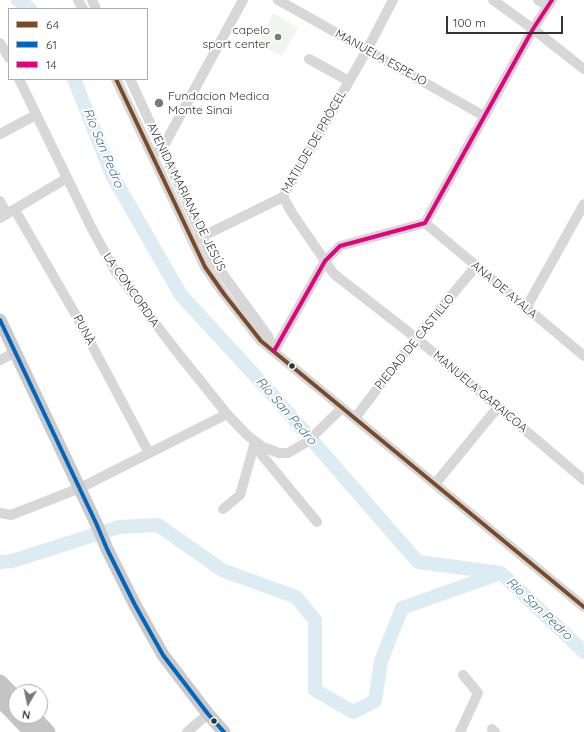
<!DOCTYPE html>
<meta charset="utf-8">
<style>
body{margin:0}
#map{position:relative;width:584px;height:732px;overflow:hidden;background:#fff;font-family:Quicksand,sans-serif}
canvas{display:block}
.legend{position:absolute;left:8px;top:8px;width:140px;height:72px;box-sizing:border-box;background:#fff;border:1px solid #adadad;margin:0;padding:5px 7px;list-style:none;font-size:12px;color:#333}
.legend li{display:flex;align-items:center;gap:8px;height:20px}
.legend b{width:20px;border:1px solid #adadad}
.north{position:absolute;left:8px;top:684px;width:40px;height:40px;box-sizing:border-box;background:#fff;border:1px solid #adadad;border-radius:50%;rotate:189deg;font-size:11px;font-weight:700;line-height:16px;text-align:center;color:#333}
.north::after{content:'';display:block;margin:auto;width:14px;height:18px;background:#7a7a7a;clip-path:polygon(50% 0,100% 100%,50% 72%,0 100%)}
.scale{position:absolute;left:446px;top:16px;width:117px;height:18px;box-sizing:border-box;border:2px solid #333;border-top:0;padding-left:5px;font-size:12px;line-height:14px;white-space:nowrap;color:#333;-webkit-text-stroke:3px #fff;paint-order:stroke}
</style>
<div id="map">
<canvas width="584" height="732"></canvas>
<ul class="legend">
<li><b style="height:5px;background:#7a4b2a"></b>64</li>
<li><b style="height:5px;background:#0065bd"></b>61</li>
<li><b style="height:5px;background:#e5007d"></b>14</li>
</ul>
<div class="north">N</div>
<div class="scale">100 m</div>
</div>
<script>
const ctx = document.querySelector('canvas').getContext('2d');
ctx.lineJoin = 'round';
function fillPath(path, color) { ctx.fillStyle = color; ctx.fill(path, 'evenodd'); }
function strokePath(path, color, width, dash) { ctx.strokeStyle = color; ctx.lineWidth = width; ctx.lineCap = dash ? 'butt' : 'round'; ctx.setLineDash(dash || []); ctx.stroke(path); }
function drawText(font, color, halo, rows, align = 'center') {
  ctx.font = font + ' Quicksand,sans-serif'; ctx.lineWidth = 4; ctx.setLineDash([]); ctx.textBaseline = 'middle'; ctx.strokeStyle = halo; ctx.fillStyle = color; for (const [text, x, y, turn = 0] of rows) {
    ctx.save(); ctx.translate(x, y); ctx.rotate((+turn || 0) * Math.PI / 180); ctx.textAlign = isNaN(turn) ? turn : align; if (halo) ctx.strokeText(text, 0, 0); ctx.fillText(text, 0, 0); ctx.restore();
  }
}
fillPath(new Path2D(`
 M 273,13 L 298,28 L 282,56 L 258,45 Z`), '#f1f5ed');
strokePath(new Path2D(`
 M 18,0 L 30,9
 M 74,79 L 112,175 L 181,295 L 270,392 L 418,562 L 501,573 L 584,652
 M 0,562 L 12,561 L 119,527 L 158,525 L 222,570 L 296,597 L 315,620 L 315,690 L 353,712 L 375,701 L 381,661 L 402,608 L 498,574`), '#ddebf3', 14);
strokePath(new Path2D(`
 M 78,0 L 83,9
 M 92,0 L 96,9
 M 278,0 L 484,116
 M 493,0 L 533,29 L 584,69
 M 538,0 L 548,6
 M 0,43 L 9,58
 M 309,59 L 349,81
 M 19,79 L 92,229 L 114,269 L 174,348 L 227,414 L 248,436 L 263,447 L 279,453 L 288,453 L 307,442 L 342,408
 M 116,79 L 205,267 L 224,294 L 261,341 L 584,607
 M 130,79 L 214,262 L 268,336 L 273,349
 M 0,134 L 36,115
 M 158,151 L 162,149 L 243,0
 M 283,197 L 292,213 L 334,274 L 416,338 L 584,480
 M 0,201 L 7,214
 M 15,210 L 77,317 L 149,453
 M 0,218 L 67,178
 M 425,223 L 584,356
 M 193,241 L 283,197 L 367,50 L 393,0
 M 526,308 L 584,204
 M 274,351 L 325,261 L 340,246 L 425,223 L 533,29 L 552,0
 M 0,360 L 16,352
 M 355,418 L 416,338 L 476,266
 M 259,445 L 261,454 L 317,522
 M 435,484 L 498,407
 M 223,509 L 240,495 L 255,442
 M 0,513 L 11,515 L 80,488 L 227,414
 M 492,729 L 495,732
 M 187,732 L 208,714
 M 460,732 L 478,693 L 463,675`), '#d7d7d7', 10);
strokePath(new Path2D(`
 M 0,320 L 96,523 L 107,549 L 135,605 L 163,655 L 208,714 L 224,732`), '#cacaca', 13);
strokePath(new Path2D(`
 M 0,682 L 16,698
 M 0,700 L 31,732
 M 33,716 L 48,732`), '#c4c4c4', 15);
strokePath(new Path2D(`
 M 116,79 L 205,267 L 224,294 L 261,341 L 584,607`), '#7a4b2a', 4);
strokePath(new Path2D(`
 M 0,320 L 96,523 L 107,549 L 135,605 L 163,655 L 208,714 L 224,732`), '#0065bd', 4);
strokePath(new Path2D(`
 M 274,351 L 325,261 L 340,246 L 425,223 L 533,29 L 552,0`), '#e5007d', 4);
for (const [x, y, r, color] of [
 [278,37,4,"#7a7a7a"],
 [159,103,5,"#7a7a7a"],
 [292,366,3.5,"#333"],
 [214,721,3.5,"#333"]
]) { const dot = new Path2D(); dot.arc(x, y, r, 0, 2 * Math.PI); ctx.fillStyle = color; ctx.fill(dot); strokePath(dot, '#fff', 1.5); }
drawText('12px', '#333', '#fff', [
 ["capelo",270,30],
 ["sport center",270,44],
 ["Fundacion Medica",168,96,"left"],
 ["Monte Sinai",168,110,"left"]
], 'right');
drawText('12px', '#333', '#fff', [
 ["MANUELA ESPEJO",381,58,29],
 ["MATILDE DE PRÒCEL",314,142,-60],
 ["AVENIDA MARIANA DE JESÚS",186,197,64],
 ["LA CONCORDIA",131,290,55],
 ["ANA DE AYALA",504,290,40],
 ["PUNÀ",84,330,62],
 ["PIEDAD DE CASTILLO",415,342,-51],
 ["MANUELA GARAICOA",480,392,40]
]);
drawText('italic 13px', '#3f7597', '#fff', [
 ["Río San Pedro",103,148,67],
 ["Río San Pedro",286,411,49],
 ["Río San Pedro",539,609,43]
]);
</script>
